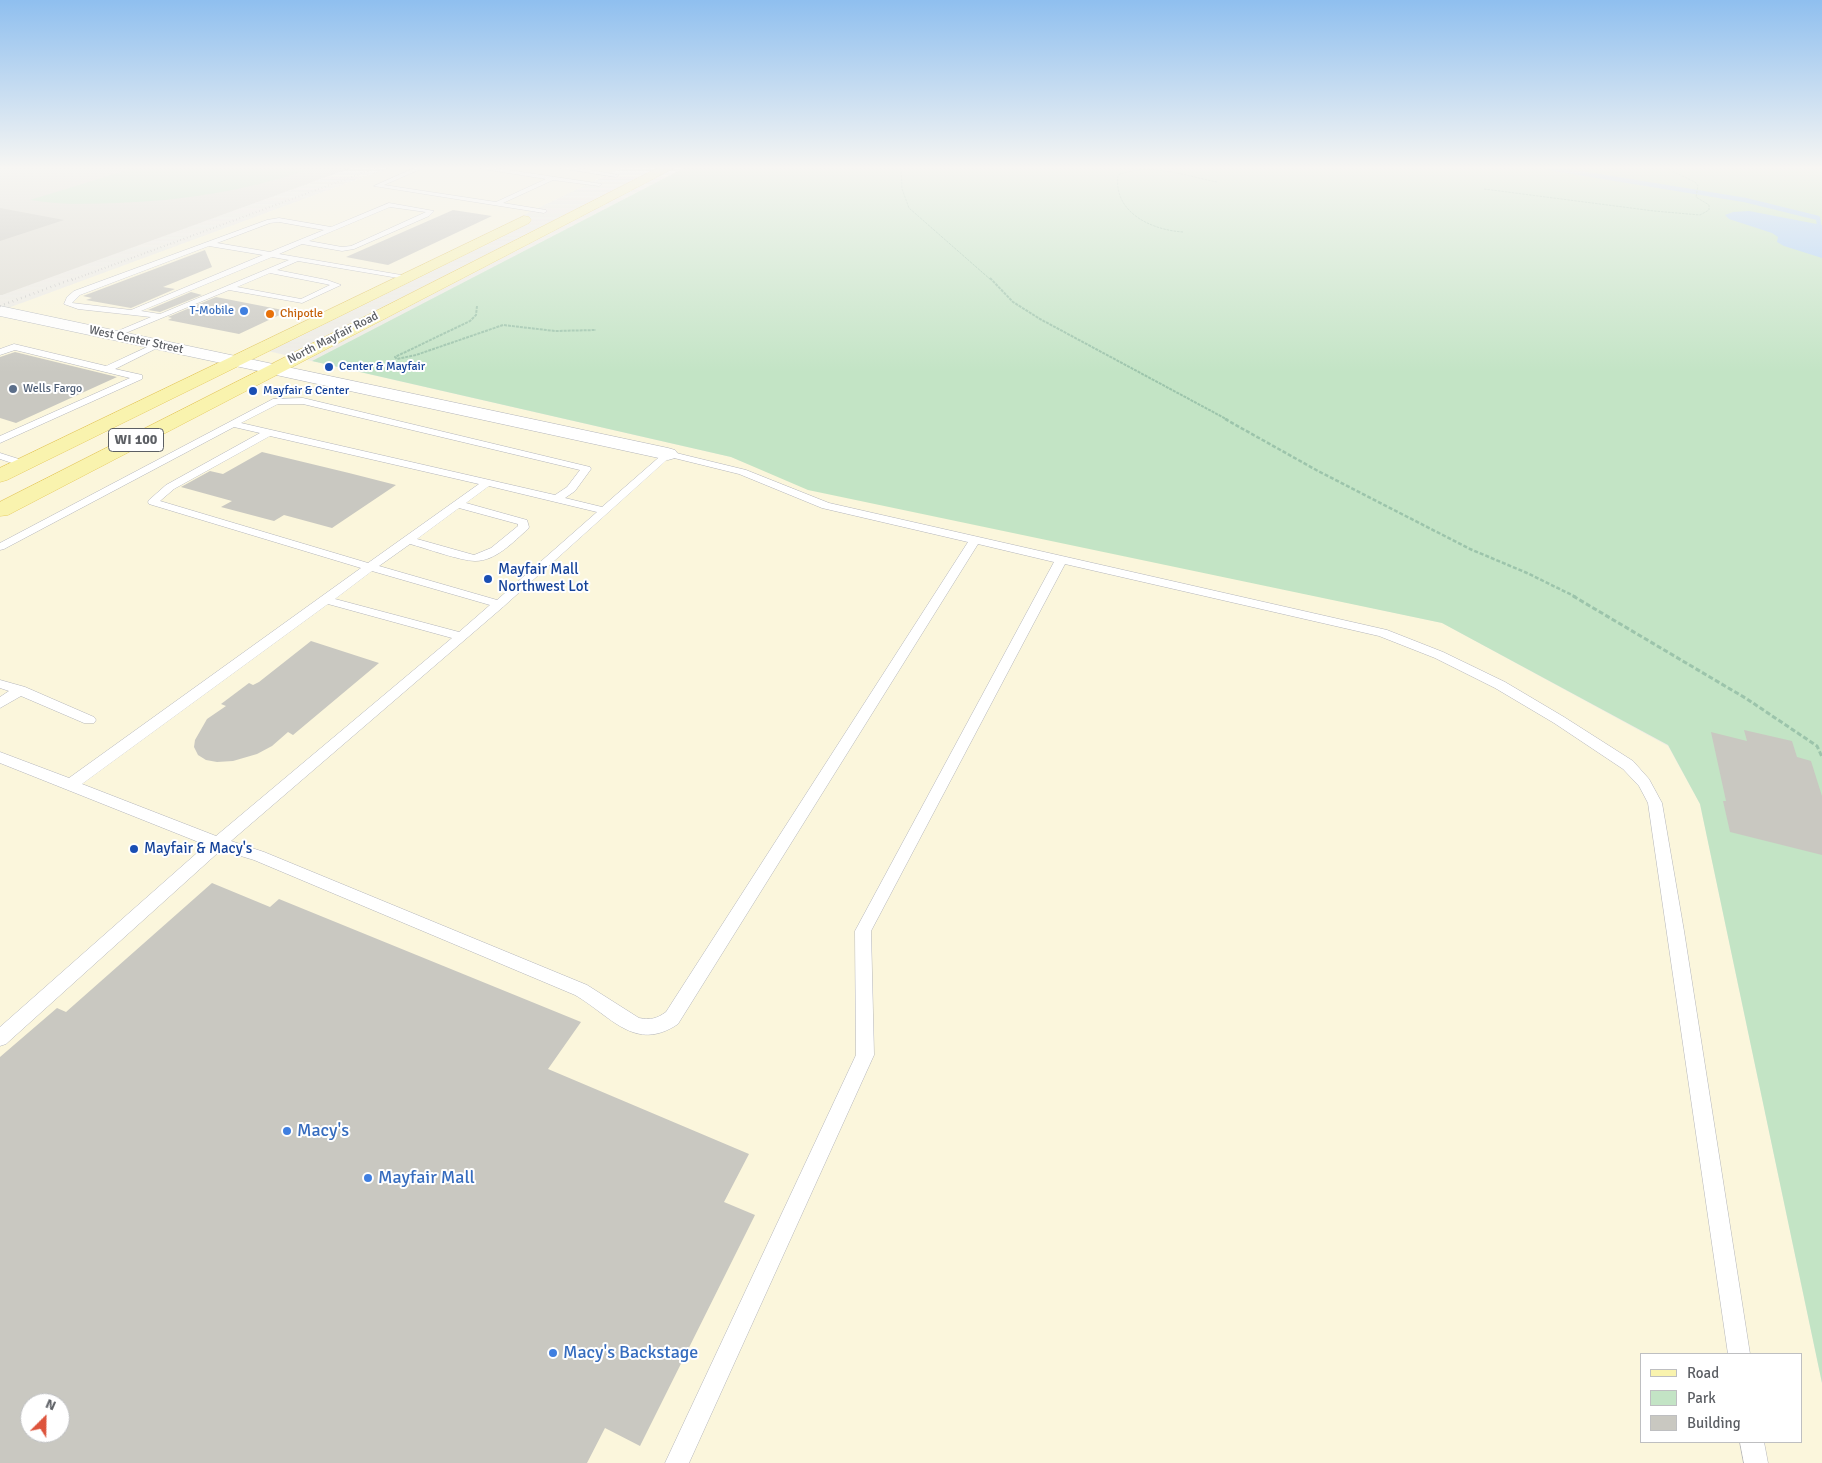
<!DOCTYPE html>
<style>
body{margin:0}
#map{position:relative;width:1822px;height:1463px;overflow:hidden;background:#eeece5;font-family:Signika,sans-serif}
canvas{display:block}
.legend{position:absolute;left:1640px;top:1353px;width:162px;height:90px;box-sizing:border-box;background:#fff;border:1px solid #bebfc1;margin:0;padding:6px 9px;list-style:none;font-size:15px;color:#5c5f64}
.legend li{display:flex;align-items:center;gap:10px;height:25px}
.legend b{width:25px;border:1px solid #bebfc1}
.north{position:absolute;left:20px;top:1393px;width:50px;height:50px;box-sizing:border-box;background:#fff;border:1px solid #bebfc1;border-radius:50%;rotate:23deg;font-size:14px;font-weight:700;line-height:20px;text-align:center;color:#5c5f64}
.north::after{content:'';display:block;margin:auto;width:18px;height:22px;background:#dd543c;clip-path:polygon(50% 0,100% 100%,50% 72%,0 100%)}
</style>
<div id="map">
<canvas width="1822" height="1463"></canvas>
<ul class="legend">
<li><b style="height:6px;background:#f9f3ae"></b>Road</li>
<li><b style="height:14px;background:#c3e4c5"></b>Park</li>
<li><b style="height:14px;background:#c9c8c1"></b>Building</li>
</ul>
<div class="north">N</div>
</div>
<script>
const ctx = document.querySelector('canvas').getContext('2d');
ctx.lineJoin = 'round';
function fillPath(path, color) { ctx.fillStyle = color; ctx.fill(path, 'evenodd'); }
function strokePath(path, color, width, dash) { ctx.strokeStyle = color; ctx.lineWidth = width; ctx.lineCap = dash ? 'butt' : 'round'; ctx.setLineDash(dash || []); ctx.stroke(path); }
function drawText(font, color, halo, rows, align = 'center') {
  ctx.font = font + ' Signika,sans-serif'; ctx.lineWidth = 4; ctx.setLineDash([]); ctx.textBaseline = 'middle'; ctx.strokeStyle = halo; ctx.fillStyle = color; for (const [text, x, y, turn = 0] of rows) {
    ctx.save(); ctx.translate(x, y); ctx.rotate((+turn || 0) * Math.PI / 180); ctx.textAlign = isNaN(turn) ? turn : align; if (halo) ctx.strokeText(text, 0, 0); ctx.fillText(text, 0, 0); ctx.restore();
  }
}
fillPath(new Path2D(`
 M 388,168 L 621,168 L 250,347 L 731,457 L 805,487 L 1442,623 L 1668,746 L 1700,804 L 1822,1383 L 1822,1463 L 0,1463 L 0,311 ZM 1641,1354 L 1801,1354 L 1801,1442 L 1641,1442 ZM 30,1403 L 60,1403 L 60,1433 L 30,1433 Z`), '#fbf6dc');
fillPath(new Path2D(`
 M 0,168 L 351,168 L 2,295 L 0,295 Z`), '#dedcd3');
fillPath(new Path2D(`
 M 134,168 L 287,168 L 304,171 C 243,191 181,201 117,203 C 88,204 59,205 30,200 Z
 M 684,168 L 1822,168 L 1822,1383 L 1700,804 L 1668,745 L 1442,623 L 808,490 L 731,457 L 312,361 Z`), '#c3e4c5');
fillPath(new Path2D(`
 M 1749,211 L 1822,225 L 1822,258 L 1784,246 L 1777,242 L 1778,237 L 1772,233 L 1729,219 L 1725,215 L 1733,212 Z`), '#aad0f9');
strokePath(new Path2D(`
 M 1549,168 L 1745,200 L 1818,218 L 1819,224`), '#aad0f9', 4.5);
fillPath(new Path2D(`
 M 0,208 L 64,220 L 0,241 Z
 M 453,210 L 492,216 L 388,265 L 346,257 Z
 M 205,250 L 212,267 L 163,287 L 175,289 L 131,308 L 86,300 L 92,298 L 83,296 Z
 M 191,292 L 202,295 L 160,312 L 148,310 Z
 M 216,297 L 288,311 L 239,334 L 168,320 L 172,318 L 168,317 Z
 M 15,352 L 117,377 L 16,423 L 0,418 L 0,357 Z
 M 262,452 L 349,473 L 396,485 L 332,528 L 284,515 L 274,521 L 221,507 L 232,501 L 181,487 L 210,471 L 223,474 Z
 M 311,641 L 379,663 L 293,735 L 288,732 L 272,746 L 257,754 L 233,761 L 217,762 L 206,760 L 198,755 L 194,747 L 195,740 L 207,719 L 226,706 L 221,704 L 249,683 L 253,685 L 259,682 Z
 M 1744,730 L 1792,741 L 1797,757 L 1811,761 L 1822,796 L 1822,855 L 1730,832 L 1723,801 L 1726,801 L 1711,732 L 1747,741 Z
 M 212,883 L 270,907 L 279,899 L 581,1022 L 548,1069 L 749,1154 L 724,1202 L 755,1215 L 640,1446 L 605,1428 L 587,1463 L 0,1463 L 0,1057 L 57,1008 L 66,1012 ZM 30,1403 L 60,1403 L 60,1433 L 30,1433 Z`), '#c9c8c1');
const lane = new Path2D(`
 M 414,168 L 423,168 L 384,185 L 496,202 L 546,179 L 477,168 L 495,168 L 602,184 L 599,186 L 553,180 L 503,203 L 546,210 L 547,211 L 544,213 L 374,186 Z
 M 560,168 L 578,168 L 619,175 L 616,177 Z
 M 389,203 L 434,211 L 429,216 L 354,249 L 342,251 L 302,244 L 279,254 L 407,276 L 410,276 L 410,280 L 298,261 L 277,270 L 327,280 L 341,285 L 302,303 L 229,290 L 116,337 L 112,335 L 113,333 L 151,317 L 78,309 L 64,304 L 67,297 L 74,291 L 267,220 L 279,218 L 331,227 ZM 390,207 L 426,212 L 351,246 L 342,247 L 309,241 ZM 279,222 L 324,230 L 270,252 L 217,243 L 270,223 ZM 209,246 L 263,255 L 131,310 L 72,303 L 80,295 ZM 272,257 L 289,260 L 160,314 L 141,311 ZM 270,273 L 326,284 L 330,285 L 301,299 L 237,287 Z
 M 156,343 L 163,345 L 115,369 L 142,375 L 142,379 L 0,443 L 0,436 L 130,378 L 15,350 L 0,355 L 0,349 L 14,344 L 106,366 Z
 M 303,398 L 590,467 L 591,469 L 575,491 L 565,498 L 602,507 L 665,452 L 668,451 L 746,470 L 829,503 L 1387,630 L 1443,652 L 1505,682 L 1564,717 L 1633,761 L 1649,779 L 1662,803 L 1684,931 L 1750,1354 L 1728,1354 L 1648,803 L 1639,786 L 1623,769 L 1554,723 L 1495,688 L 1435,658 L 1379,636 L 1065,564 L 871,931 L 874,1055 L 689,1463 L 665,1463 L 856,1055 L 855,931 L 1054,562 L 978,544 L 678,1024 C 635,1053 611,1016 575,995 L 254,860 L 221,850 L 6,1044 L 0,1046 L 0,1027 L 206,845 L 0,763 L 0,752 L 69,778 L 361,568 L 149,504 L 148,502 L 149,500 L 166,485 L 260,433 L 234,427 L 4,549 L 0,550 L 0,543 L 273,399 ZM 278,404 L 303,404 L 580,470 L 567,487 L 555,495 L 241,423 ZM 270,436 L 479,484 L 368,563 L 160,501 L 174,489 ZM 670,457 L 739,474 L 822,508 L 968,542 L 666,1012 C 656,1019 651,1020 639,1018 L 587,985 L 264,852 L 231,841 L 503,607 ZM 489,486 L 597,512 L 497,600 L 379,566 L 410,544 C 425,548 461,561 475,561 C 496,561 513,542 528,529 L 529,527 L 527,520 L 466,503 ZM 459,508 L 518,524 L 518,526 L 491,548 L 474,555 L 417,539 ZM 372,571 L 490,605 L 459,632 L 335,599 ZM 328,604 L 452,638 L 216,836 L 82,784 Z
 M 0,453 L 28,462 L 29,464 L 24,467 L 0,459 Z
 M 0,680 L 25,687 L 94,717 L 96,720 L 94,723 L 84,723 L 21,696 L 0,708 L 0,697 L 9,691 L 0,688 Z
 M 1740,1442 L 1764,1442 L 1768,1463 L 1744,1463 Z`);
const street = new Path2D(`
 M 273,364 L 668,448 L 675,450 L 678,454 L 675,458 L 668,460 L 267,373 L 264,369 L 267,365 Z`);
const secondary = new Path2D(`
 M 0,306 L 273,364 L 279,365 L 282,369 L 279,373 L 273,374 L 0,316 Z`);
const primary = new Path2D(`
 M 658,168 L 674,168 L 8,515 L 0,516 L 0,502 Z
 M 524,216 L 529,217 L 531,220 L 529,223 L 7,480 L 0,482 L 0,468 Z`);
strokePath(lane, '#b5b6bb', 1);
strokePath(street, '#b5b6bb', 1);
strokePath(secondary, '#b3b6bb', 1);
strokePath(primary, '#e7cd64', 1);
strokePath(new Path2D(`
 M 901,168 L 902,189 L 909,208 L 991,280
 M 1484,189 L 1654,211 L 1700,215 L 1709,210 L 1709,205 L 1696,197 L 1698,186 L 1695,182 L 1666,168
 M 1183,232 C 1152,230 1113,213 1118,175 C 1149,162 1186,176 1217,182`), '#9cc4ab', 1, [2.5, 1]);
strokePath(new Path2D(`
 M 990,278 L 1013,302 L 1040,319 L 1228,420
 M 477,306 L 476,315 L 470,321 L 395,357 L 397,359 L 416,355 L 503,325 L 555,331 L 596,330`), '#9cc4ab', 2, [3, 1]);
strokePath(new Path2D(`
 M 1225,419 L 1318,471 L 1470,549 L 1527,573 L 1576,597`), '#9cc4ab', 2.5, [4, 2]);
strokePath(new Path2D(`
 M 1573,596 L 1747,699 L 1817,746 L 1822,757`), '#9cc4ab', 3, [5, 2.5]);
fillPath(lane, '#fff');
fillPath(street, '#fff');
fillPath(secondary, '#fff');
fillPath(primary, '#f9f3ae');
strokePath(new Path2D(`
 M 72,280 L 376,168`), '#b3b3b4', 2, [0.5, 3]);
strokePath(new Path2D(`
 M 0,306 L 75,278`), '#b3b3b4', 2.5, [0.5, 4]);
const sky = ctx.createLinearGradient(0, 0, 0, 373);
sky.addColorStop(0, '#8fbfef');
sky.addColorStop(0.45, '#f7f6f3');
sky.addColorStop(1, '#f7f6f300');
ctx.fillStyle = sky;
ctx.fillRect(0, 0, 1822, 373);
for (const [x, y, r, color] of [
 [244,311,5,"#3f7fe0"],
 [270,314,5,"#e8710a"],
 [329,367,5,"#1a4fb4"],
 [13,389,5,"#5c6f8a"],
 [253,391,5,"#1a4fb4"],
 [488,579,5,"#1a4fb4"],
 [134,849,5,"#1a4fb4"],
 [287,1131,5,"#3f7fe0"],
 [368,1178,5,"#3f7fe0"],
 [553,1353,5,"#3f7fe0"]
]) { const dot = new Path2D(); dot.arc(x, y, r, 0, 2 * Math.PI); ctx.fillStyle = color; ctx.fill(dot); strokePath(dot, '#fff', 2); }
drawText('12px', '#366cbe', '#fff', [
 ["T-Mobile",234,311]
], 'right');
drawText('12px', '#c56008', '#fff', [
 ["Chipotle",280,314]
], 'left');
drawText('12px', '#5c5f64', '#fff', [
 ["North Mayfair Road",333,338,-27],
 ["West Center Street",136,340,12]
]);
drawText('12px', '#164399', '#fff', [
 ["Center & Mayfair",339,367],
 ["Mayfair & Center",263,391]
], 'left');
drawText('12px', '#4e5e75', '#fff', [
 ["Wells Fargo",23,389]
], 'left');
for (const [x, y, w] of [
 [136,440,55]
]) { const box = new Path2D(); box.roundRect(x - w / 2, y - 11.5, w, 23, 4); ctx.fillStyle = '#fff'; ctx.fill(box); strokePath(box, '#5c5f64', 1); }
drawText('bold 14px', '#5c5f64', null, [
 ["WI 100",136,440]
]);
drawText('15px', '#164399', '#fff', [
 ["Mayfair Mall",498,570],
 ["Northwest Lot",498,587],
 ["Mayfair & Macy's",144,849]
], 'left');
drawText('18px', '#366cbe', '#fff', [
 ["Macy's",297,1131],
 ["Mayfair Mall",378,1178],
 ["Macy's Backstage",563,1353]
], 'left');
</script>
